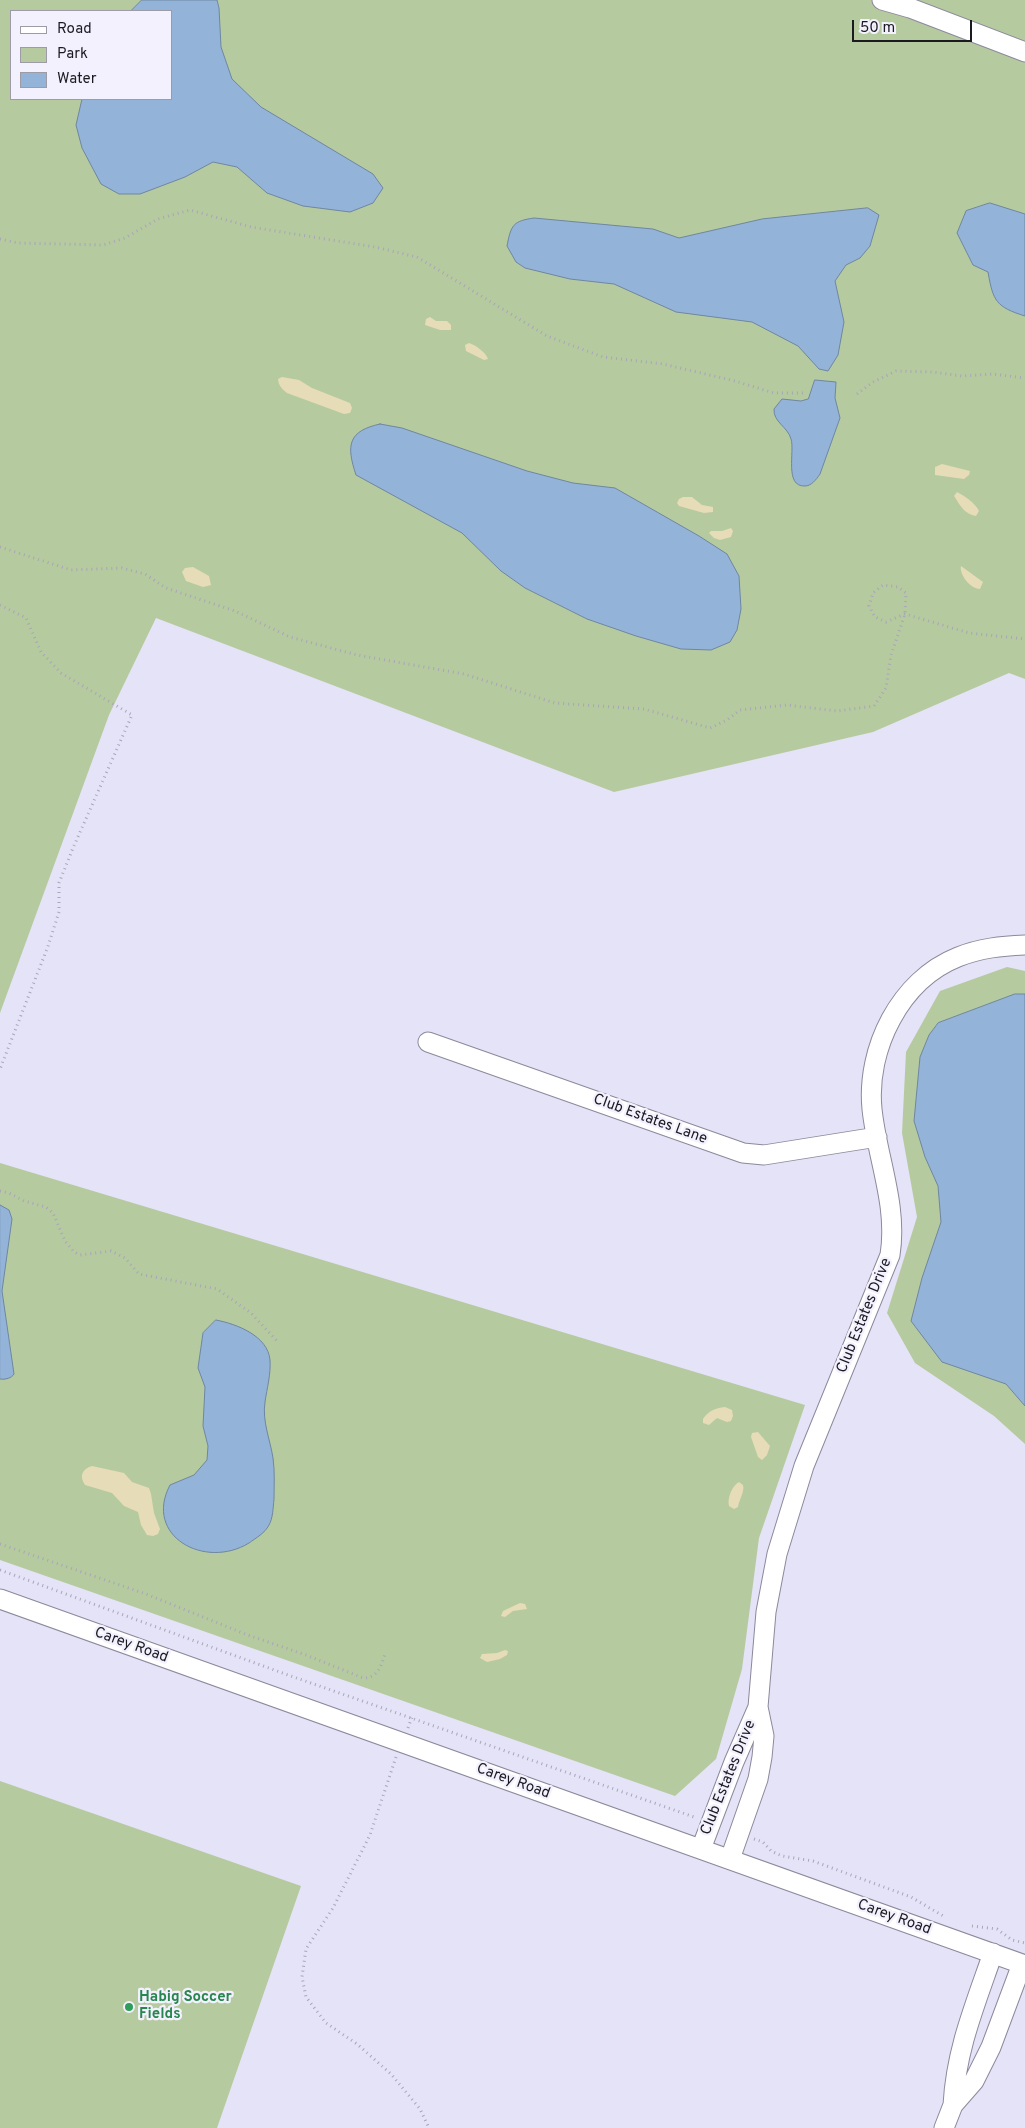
<!DOCTYPE html>
<style>
body{margin:0}
#map{position:relative;width:1025px;height:2128px;overflow:hidden;background:#e5e3f7;font-family:Overpass,sans-serif}
canvas{display:block}
.legend{position:absolute;left:10px;top:10px;width:162px;height:90px;box-sizing:border-box;background:#f3f1fd;border:1px solid #9d9ba5;margin:0;padding:6px 9px;list-style:none;font-size:15px;color:#1b1a21}
.legend li{display:flex;align-items:center;gap:10px;height:25px}
.legend b{width:25px;border:1px solid #9d9ba5}
.scale{position:absolute;left:852px;top:20px;width:120px;height:22px;box-sizing:border-box;border:2px solid #1b1a21;border-top:0;padding-left:6px;font-size:15px;line-height:18px;white-space:nowrap;color:#1b1a21;-webkit-text-stroke:4px #f3f1fd;paint-order:stroke}
</style>
<div id="map">
<canvas width="1025" height="2128"></canvas>
<ul class="legend">
<li><b style="height:6px;background:#fff"></b>Road</li>
<li><b style="height:14px;background:#b6caa0"></b>Park</li>
<li><b style="height:14px;background:#93b4d8"></b>Water</li>
</ul>
<div class="scale">50 m</div>
</div>
<script>
const ctx = document.querySelector('canvas').getContext('2d');
ctx.lineJoin = 'round';
function fillPath(path, color) { ctx.fillStyle = color; ctx.fill(path, 'evenodd'); }
function strokePath(path, color, width, dash) { ctx.strokeStyle = color; ctx.lineWidth = width; ctx.lineCap = dash ? 'butt' : 'round'; ctx.setLineDash(dash || []); ctx.stroke(path); }
function drawText(font, color, halo, rows, align = 'center') {
  ctx.font = font + ' Overpass,sans-serif'; ctx.lineWidth = 4.5; ctx.setLineDash([]); ctx.textBaseline = 'middle'; ctx.strokeStyle = halo; ctx.fillStyle = color; for (const [text, x, y, turn = 0] of rows) {
    ctx.save(); ctx.translate(x, y); ctx.rotate((+turn || 0) * Math.PI / 180); ctx.textAlign = isNaN(turn) ? turn : align; if (halo) ctx.strokeText(text, 0, 0); ctx.fillText(text, 0, 0); ctx.restore();
  }
}
fillPath(new Path2D(`
 M 0,0 L 1025,0 L 1025,679 L 1009,673 L 873,732 L 614,792 L 156,618 L 109,715 L 0,1013 ZM 11,11 L 171,11 L 171,99 L 11,99 Z
 M 1007,967 L 1025,971 L 1025,1444 L 994,1416 L 915,1363 L 887,1313 L 917,1217 L 902,1133 L 906,1052 L 940,991 Z
 M 0,1163 L 805,1405 L 759,1538 L 742,1669 L 716,1759 L 675,1796 L 0,1560 Z
 M 0,1781 L 301,1886 L 217,2128 L 0,2128 Z`), '#b6caa0');
fillPath(new Path2D(`
 M 430,317 L 436,321 L 447,321 L 451,325 L 451,330 L 440,330 L 425,325 L 426,319 Z
 M 469,343 C 475,345 486,352 488,359 L 484,360 L 466,351 L 465,345 Z
 M 282,377 L 299,380 L 312,388 L 350,403 L 352,408 L 350,413 L 344,414 L 287,393 C 281,388 279,386 278,379 Z
 M 942,464 L 970,471 L 969,475 L 964,479 L 935,475 L 935,467 Z
 M 957,492 C 965,496 975,503 979,511 L 976,516 C 964,514 960,505 954,496 Z
 M 683,497 L 692,497 L 702,505 L 713,507 L 713,512 L 704,513 L 679,506 L 677,503 L 679,499 Z
 M 731,528 L 733,531 L 731,537 L 720,540 L 714,538 L 709,533 L 711,531 L 722,531 Z
 M 961,566 L 983,582 L 980,589 C 970,589 959,574 961,566 Z
 M 193,567 L 209,576 L 211,585 L 203,587 L 186,581 L 182,572 L 185,568 Z
 M 725,1407 L 732,1410 L 733,1416 L 731,1421 L 727,1422 L 717,1418 L 709,1425 L 703,1423 L 703,1419 C 708,1411 715,1408 725,1407 Z
 M 758,1432 L 770,1446 L 767,1455 L 762,1460 L 758,1457 L 751,1437 L 752,1433 Z
 M 92,1466 L 124,1473 L 132,1482 L 149,1488 L 151,1494 L 154,1513 L 160,1529 L 158,1534 L 153,1536 L 147,1535 L 141,1525 L 138,1512 L 124,1506 L 112,1493 L 85,1485 C 79,1476 82,1469 92,1466 Z
 M 739,1482 L 743,1485 C 745,1491 739,1500 738,1507 L 734,1509 L 729,1506 C 727,1498 732,1486 739,1482 Z
 M 520,1603 L 525,1604 L 527,1609 L 513,1611 L 505,1617 L 501,1616 L 503,1611 Z
 M 505,1650 L 508,1651 L 507,1655 L 500,1659 L 487,1662 L 480,1658 L 482,1654 L 497,1653 Z`), '#e6dcb7');
const water = new Path2D(`
 M 142,0 L 217,0 L 219,8 L 221,47 L 232,79 L 261,107 L 373,174 L 383,188 L 373,203 L 350,212 L 303,206 L 267,193 L 237,167 L 213,162 L 185,177 L 140,194 L 119,194 L 101,184 L 82,148 L 76,125 L 82,99 L 171,99 L 171,11 L 131,11 Z
 M 990,203 L 1025,214 L 1025,316 C 996,307 993,301 988,272 L 973,265 L 957,233 L 966,211 Z
 M 868,208 L 879,215 L 870,246 L 860,258 L 846,265 L 835,281 L 844,322 L 838,355 L 828,371 L 819,369 L 798,346 L 752,322 L 676,312 L 614,284 L 570,279 L 525,268 L 516,262 L 507,246 C 511,225 513,221 534,218 L 653,229 L 679,238 L 762,219 Z
 M 815,380 L 836,382 L 835,398 L 840,418 L 820,474 C 816,480 811,486 805,486 C 784,487 795,451 791,439 C 788,427 773,422 774,409 L 782,399 L 801,401 L 808,399 Z
 M 380,424 L 402,428 L 527,471 L 573,483 L 615,488 L 699,536 L 727,554 L 739,576 L 741,609 L 737,630 L 730,642 L 711,650 L 681,649 L 636,636 L 587,619 L 525,588 L 501,571 L 462,533 L 356,475 C 346,445 348,431 380,424 Z
 M 1015,994 L 1025,994 L 1025,1406 L 1006,1384 L 942,1362 L 911,1321 L 922,1278 L 941,1222 L 938,1186 L 925,1157 L 914,1121 L 920,1057 L 929,1035 L 938,1023 Z
 M 0,1205 L 9,1210 L 12,1219 L 2,1291 L 14,1374 C 12,1378 5,1380 0,1379 Z
 M 216,1320 C 237,1324 268,1336 270,1360 C 271,1374 267,1388 265,1402 C 262,1421 270,1439 273,1458 C 275,1472 274,1486 274,1499 C 273,1508 273,1518 269,1525 C 265,1533 256,1538 249,1543 C 205,1570 143,1536 170,1485 L 194,1475 L 207,1460 L 208,1446 L 203,1426 L 205,1387 L 198,1368 L 203,1333 Z`);
fillPath(water, '#93b4d8');
strokePath(water, '#6f86a1', 1);
const minor = new Path2D(`
 M 882,0 L 910,8 L 1025,52
 M 428,1042 L 743,1153 L 764,1155 L 877,1137
 M 0,1599 L 1025,1965
 M 701,1849 L 734,1762 L 758,1707
 M 730,1859 L 758,1779 L 762,1757 L 764,1736 L 758,1707 L 766,1612 L 777,1554 L 804,1466 L 890,1255 C 898,1205 877,1158 872,1109 C 866,1049 900,980 958,957 C 980,948 1002,946 1025,945
 M 993,1953 C 975,2005 956,2050 953,2105 L 974,2081 L 991,2047 L 1022,1964
 M 944,2128 L 953,2105`);
strokePath(minor, '#8c899c', 21);
strokePath(new Path2D(`
 M 0,239 L 18,243 L 103,245 L 125,238 L 158,219 L 190,210 L 251,227 L 375,247 L 417,257 L 547,336 L 603,357 L 663,364 L 735,381 L 774,393 L 803,393
 M 857,394 L 873,382 L 896,371 L 932,372 L 962,376 L 993,374 L 1025,378
 M 0,547 L 71,570 L 122,568 L 145,574 L 166,588 L 235,611 L 290,637 L 357,655 L 464,674 L 555,703 L 644,709 L 710,728 L 727,720 L 740,710 L 787,705 L 837,711 L 874,706 L 886,688 L 891,655 L 905,614 L 906,593 L 898,587 L 883,585 L 873,593 L 869,606 L 875,617 L 886,622 L 905,614 L 969,633 L 1025,639
 M 0,605 L 26,618 L 41,652 L 61,673 L 132,715 L 73,848 L 59,883 L 59,912 L 47,949 L 0,1069
 M 0,1191 L 9,1193 L 24,1201 L 46,1207 L 53,1213 L 65,1241 L 74,1252 L 80,1255 L 111,1251 L 125,1258 L 139,1274 L 217,1289 L 251,1313 L 278,1342
 M 0,1544 L 146,1594 L 245,1634 L 306,1655 L 363,1678 C 378,1678 381,1666 385,1654
 M 0,1570 L 288,1675 L 697,1818
 M 408,1728 L 412,1717
 M 396,1757 L 370,1835 L 333,1908 L 306,1949 L 302,1977 L 306,1997 L 326,2023 L 357,2044 L 391,2074 L 420,2109 L 429,2128
 M 754,1839 L 763,1842 L 771,1851 L 782,1856 L 813,1861 L 911,1897 L 945,1917
 M 972,1926 L 997,1929 L 1012,1940 L 1025,1943`), '#a8a6b7', 3, [1, 4]);
strokePath(minor, '#fff', 19);
for (const [x, y, r, color] of [
 [129,2007,5,"#2e9e5b"]
]) { const dot = new Path2D(); dot.arc(x, y, r, 0, 2 * Math.PI); ctx.fillStyle = color; ctx.fill(dot); strokePath(dot, '#f3f1fd', 2); }
drawText('15px', '#1b1a21', '#f3f1fd', [
 ["Club Estates Lane",650,1120,20],
 ["Club Estates Drive",865,1316,-68],
 ["Carey Road",131,1646,20],
 ["Club Estates Drive",729,1778,-68],
 ["Carey Road",513,1782,20],
 ["Carey Road",894,1918,20]
]);
drawText('bold 15px', '#27864d', '#f3f1fd', [
 ["Habig Soccer",139,1998],
 ["Fields",139,2015]
], 'left');
</script>
